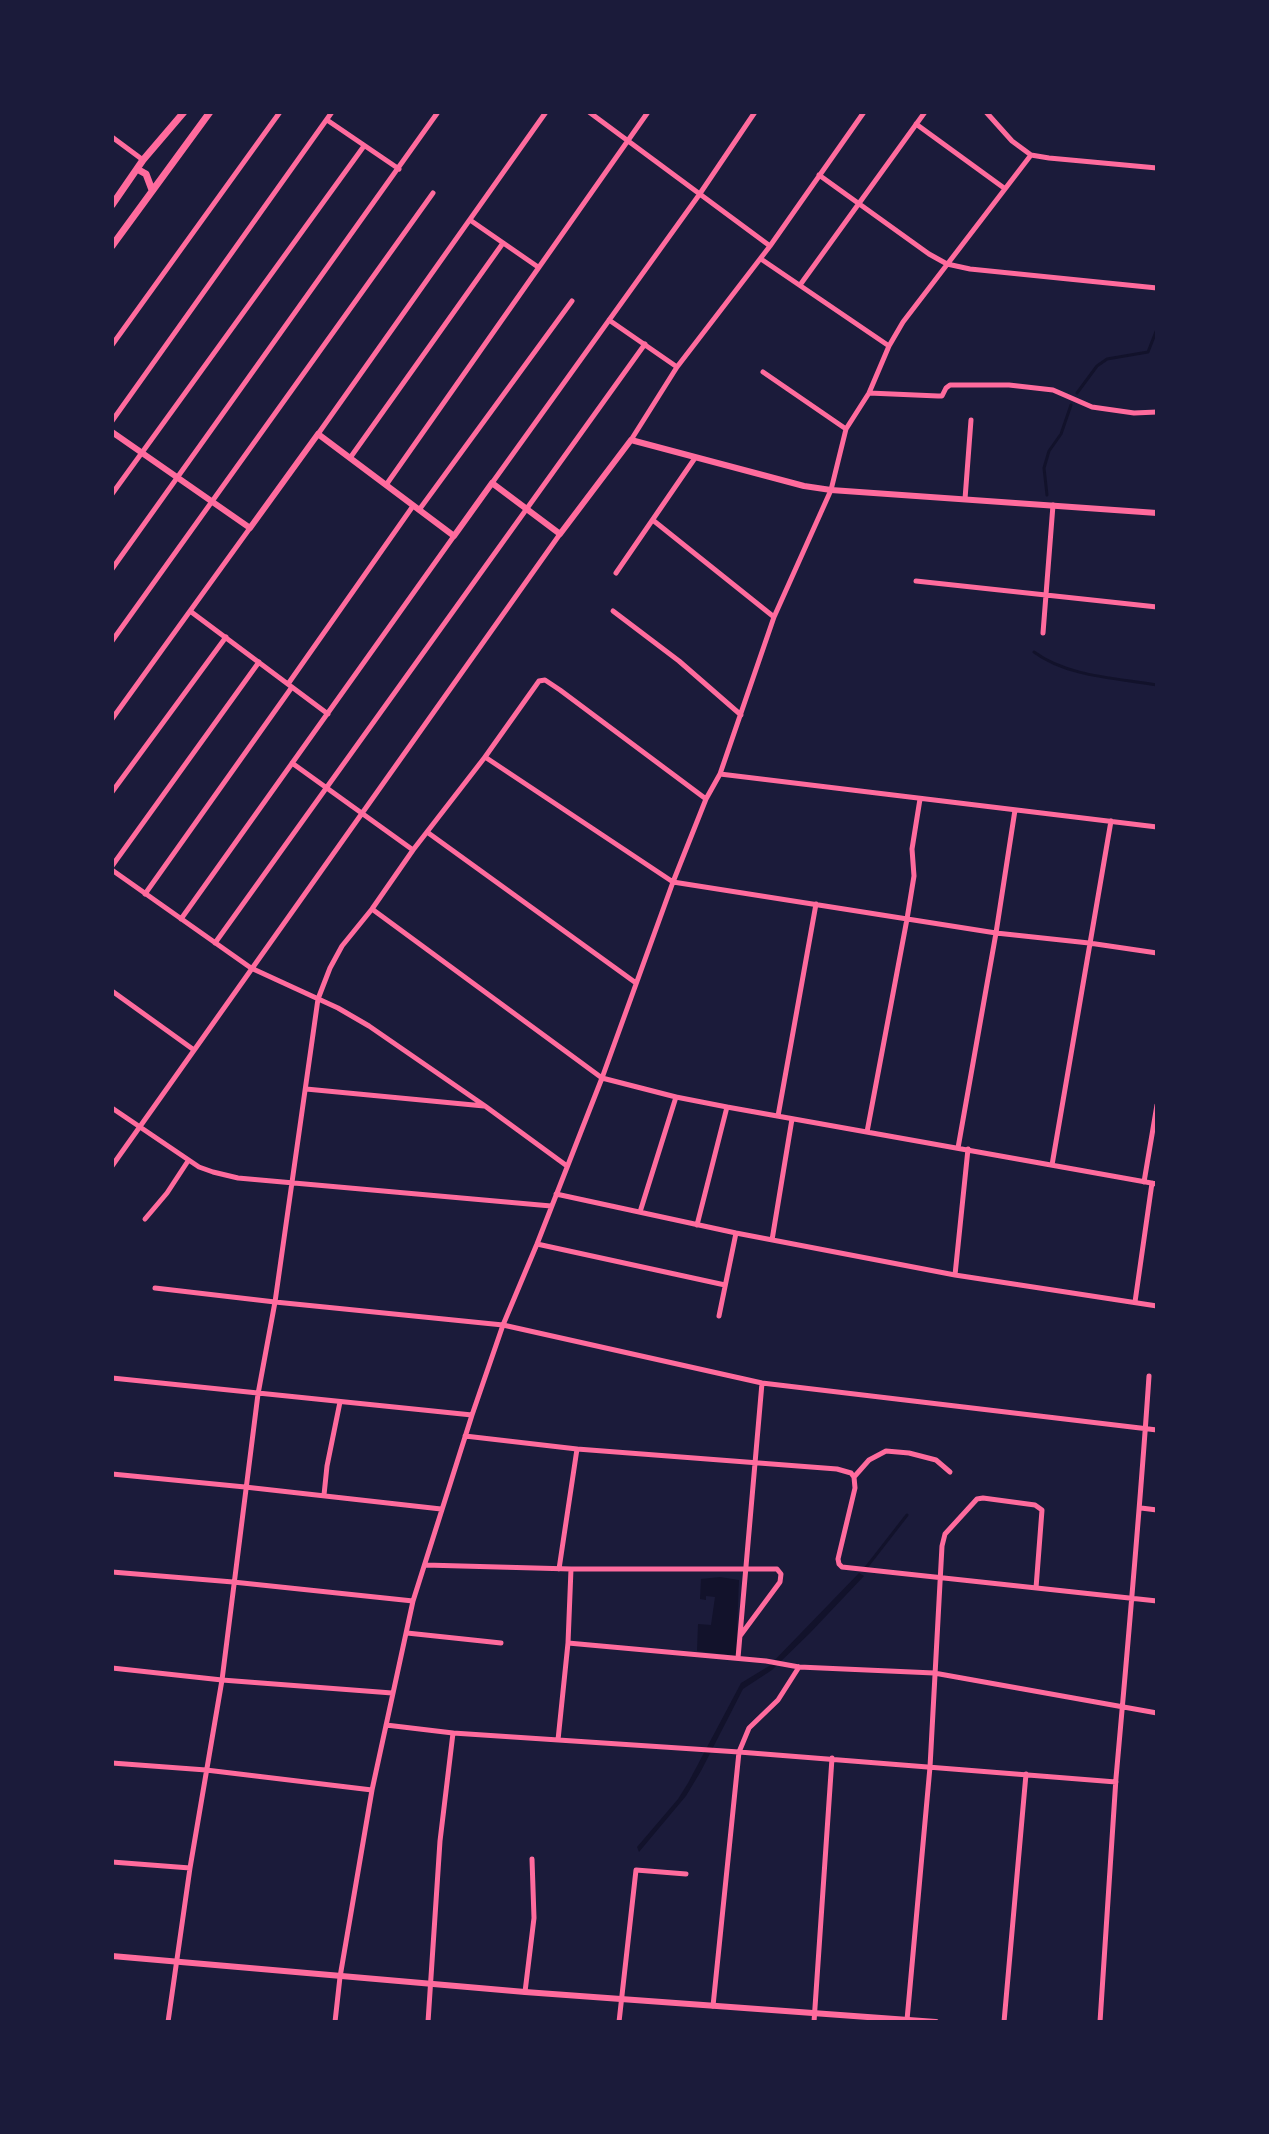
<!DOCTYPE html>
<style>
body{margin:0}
#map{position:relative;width:1269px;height:2134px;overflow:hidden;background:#1b1b3a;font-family:Cabin,sans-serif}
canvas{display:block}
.frame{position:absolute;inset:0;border:114px solid #1b1b3a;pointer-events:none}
</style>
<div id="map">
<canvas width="1269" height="2134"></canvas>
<div class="frame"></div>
</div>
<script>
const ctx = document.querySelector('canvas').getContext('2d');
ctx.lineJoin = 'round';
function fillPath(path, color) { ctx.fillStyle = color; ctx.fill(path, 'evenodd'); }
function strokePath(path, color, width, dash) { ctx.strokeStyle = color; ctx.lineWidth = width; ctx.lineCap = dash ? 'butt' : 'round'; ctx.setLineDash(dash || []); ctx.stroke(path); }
fillPath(new Path2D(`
 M 859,1573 L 864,1576 L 810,1633 L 772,1670 L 743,1689 L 701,1771 L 686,1796 L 639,1852 L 637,1847 L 678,1799 L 688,1783 L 741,1683 L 769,1666 Z
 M 720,1577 L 739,1580 L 736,1656 L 697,1651 L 698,1624 L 711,1625 L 715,1597 L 706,1596 L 706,1600 L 700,1599 L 701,1579 Z`), '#12122b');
strokePath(new Path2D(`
 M 1077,393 L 1097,366 L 1107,359 L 1148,352 L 1157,329
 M 1047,495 L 1044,468 L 1049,451 L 1061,434 L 1071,405
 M 1034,652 C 1068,677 1117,678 1157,685
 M 865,1569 L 907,1515`), '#12122b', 3);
strokePath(new Path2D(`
 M 589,112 L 770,246
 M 986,112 L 1012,141 L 1031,155 L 1049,158 L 1157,168
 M 327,120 L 399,169
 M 916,124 L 1004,188
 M 112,137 L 143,160
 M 819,175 L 929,254 L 947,264 L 970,269 L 1157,288
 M 470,220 L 538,267
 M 761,259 L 889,346
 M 800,285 L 925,112
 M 609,320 L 677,367
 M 112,345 L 280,112
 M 763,372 L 846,429
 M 869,393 L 938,396 L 942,396 L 946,388 L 950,385 L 1009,385 L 1053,390 L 1092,407 L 1134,413 L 1157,412
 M 112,421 L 332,112
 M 318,434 L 546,112
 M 631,440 L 677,367 L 770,246 L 864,112
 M 350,458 L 503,243
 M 492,483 L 699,195 L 755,112
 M 386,485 L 648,112
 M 112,494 L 364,146
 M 965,499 L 971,420
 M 419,510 L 572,301
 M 654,521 L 774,617
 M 112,569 L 438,112
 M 616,573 L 695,458
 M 916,581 L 1157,607
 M 190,611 L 328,714
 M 613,611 L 679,661 L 741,715
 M 1043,633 L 1053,505
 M 112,641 L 433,193
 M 288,684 L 413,506
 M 112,719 L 250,528
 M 485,757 L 673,882 L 996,933 L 1089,943 L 1157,953
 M 292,763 L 413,850
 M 720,774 L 1157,827
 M 112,792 L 226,637
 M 427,832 L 636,983
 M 112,866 L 259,662
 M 112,870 L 251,968 L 338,1008 L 369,1026 L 485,1106 L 567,1166
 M 145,894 L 292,687
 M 372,909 L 602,1078 L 676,1097 L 727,1107 L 1157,1184
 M 181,919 L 454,536
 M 215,943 L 645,344
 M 112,991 L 194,1050
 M 306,1089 L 484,1106
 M 112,1108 L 199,1167 L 213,1172 L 238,1178 L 551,1206
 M 778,1116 L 816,904
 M 867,1132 L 907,919 L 914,876 L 912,849 L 920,799
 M 958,1148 L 996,933 L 1015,810
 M 1052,1165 L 1111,821
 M 112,1166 L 560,534
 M 1144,1182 L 1157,1105
 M 556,1194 L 736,1233 L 955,1275 L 1157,1306
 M 640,1212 L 676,1097
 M 145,1219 L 167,1193 L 188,1161
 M 697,1225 L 727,1107
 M 772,1240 L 792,1119
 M 537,1244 L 725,1285
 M 955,1275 L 968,1149
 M 155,1288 L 275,1302 L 503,1325 L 762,1383 L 1157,1430
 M 1135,1302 L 1152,1183
 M 719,1316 L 736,1233
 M 112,1378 L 472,1415
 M 465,1436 L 577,1449 L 837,1469 L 851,1473 L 854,1477
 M 112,1474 L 245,1487 L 441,1509
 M 854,1477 L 855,1488 L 838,1559 L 839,1564 L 842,1567 L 1157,1601
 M 854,1477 L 869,1460 L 886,1451 L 909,1453 L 936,1460 L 950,1472
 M 324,1495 L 327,1466 L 340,1402
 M 1141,1508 L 1157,1510
 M 425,1565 L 571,1569 L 777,1569 L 781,1574 L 780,1582 L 740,1636
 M 559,1569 L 577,1449
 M 112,1572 L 233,1582 L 413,1601
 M 407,1633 L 501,1643
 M 568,1643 L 766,1661 L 799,1667 L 934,1673 L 1157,1713
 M 738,1658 L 762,1383
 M 112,1668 L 222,1680 L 392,1693
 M 386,1725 L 453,1733 L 739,1752 L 1116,1782
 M 558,1740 L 568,1643 L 571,1569
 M 112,1763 L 206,1770 L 372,1790
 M 112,1862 L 190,1868
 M 525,1992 L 534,1918 L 532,1859
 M 713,2006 L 739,1752 L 749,1728 L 778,1700 L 799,1667
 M 907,2020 L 930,1767 L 942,1546 L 945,1534 L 977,1499 L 983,1498 L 1035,1505 L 1042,1510 L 1036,1588
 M 168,2022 L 190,1868 L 222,1680 L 258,1394 L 275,1302 L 318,999 L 330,968 L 342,946 L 372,909 L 413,850 L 485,757 L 539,681 L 545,680 L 560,690 L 706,799
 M 335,2022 L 340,1977 L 372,1790 L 413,1601 L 472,1415 L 503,1325 L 537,1244 L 602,1078 L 673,882 L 706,799 L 720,774 L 774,617 L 831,490 L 846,429 L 869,393 L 889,346 L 903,322 L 1031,155
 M 428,2022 L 440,1841 L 453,1733
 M 619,2022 L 636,1870 L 686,1874
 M 814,2022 L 832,1758
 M 1004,2022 L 1026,1774
 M 1100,2022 C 1106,1941 1110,1859 1116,1778 C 1128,1644 1140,1511 1149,1376`), '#ff6b9d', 5);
strokePath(new Path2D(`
 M 112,432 L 250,528 L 318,434 L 454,536 L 492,483 L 560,534 L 631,440 L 804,486 L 831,490 L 1157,513`), '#ff6b9d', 6);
strokePath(new Path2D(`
 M 112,1956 L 525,1992 L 936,2022`), '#ff6b9d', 6);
strokePath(new Path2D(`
 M 137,169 L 146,174 L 152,190
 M 112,205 L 143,160 L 184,112
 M 112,246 L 210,112`), '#ff6b9d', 7);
</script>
